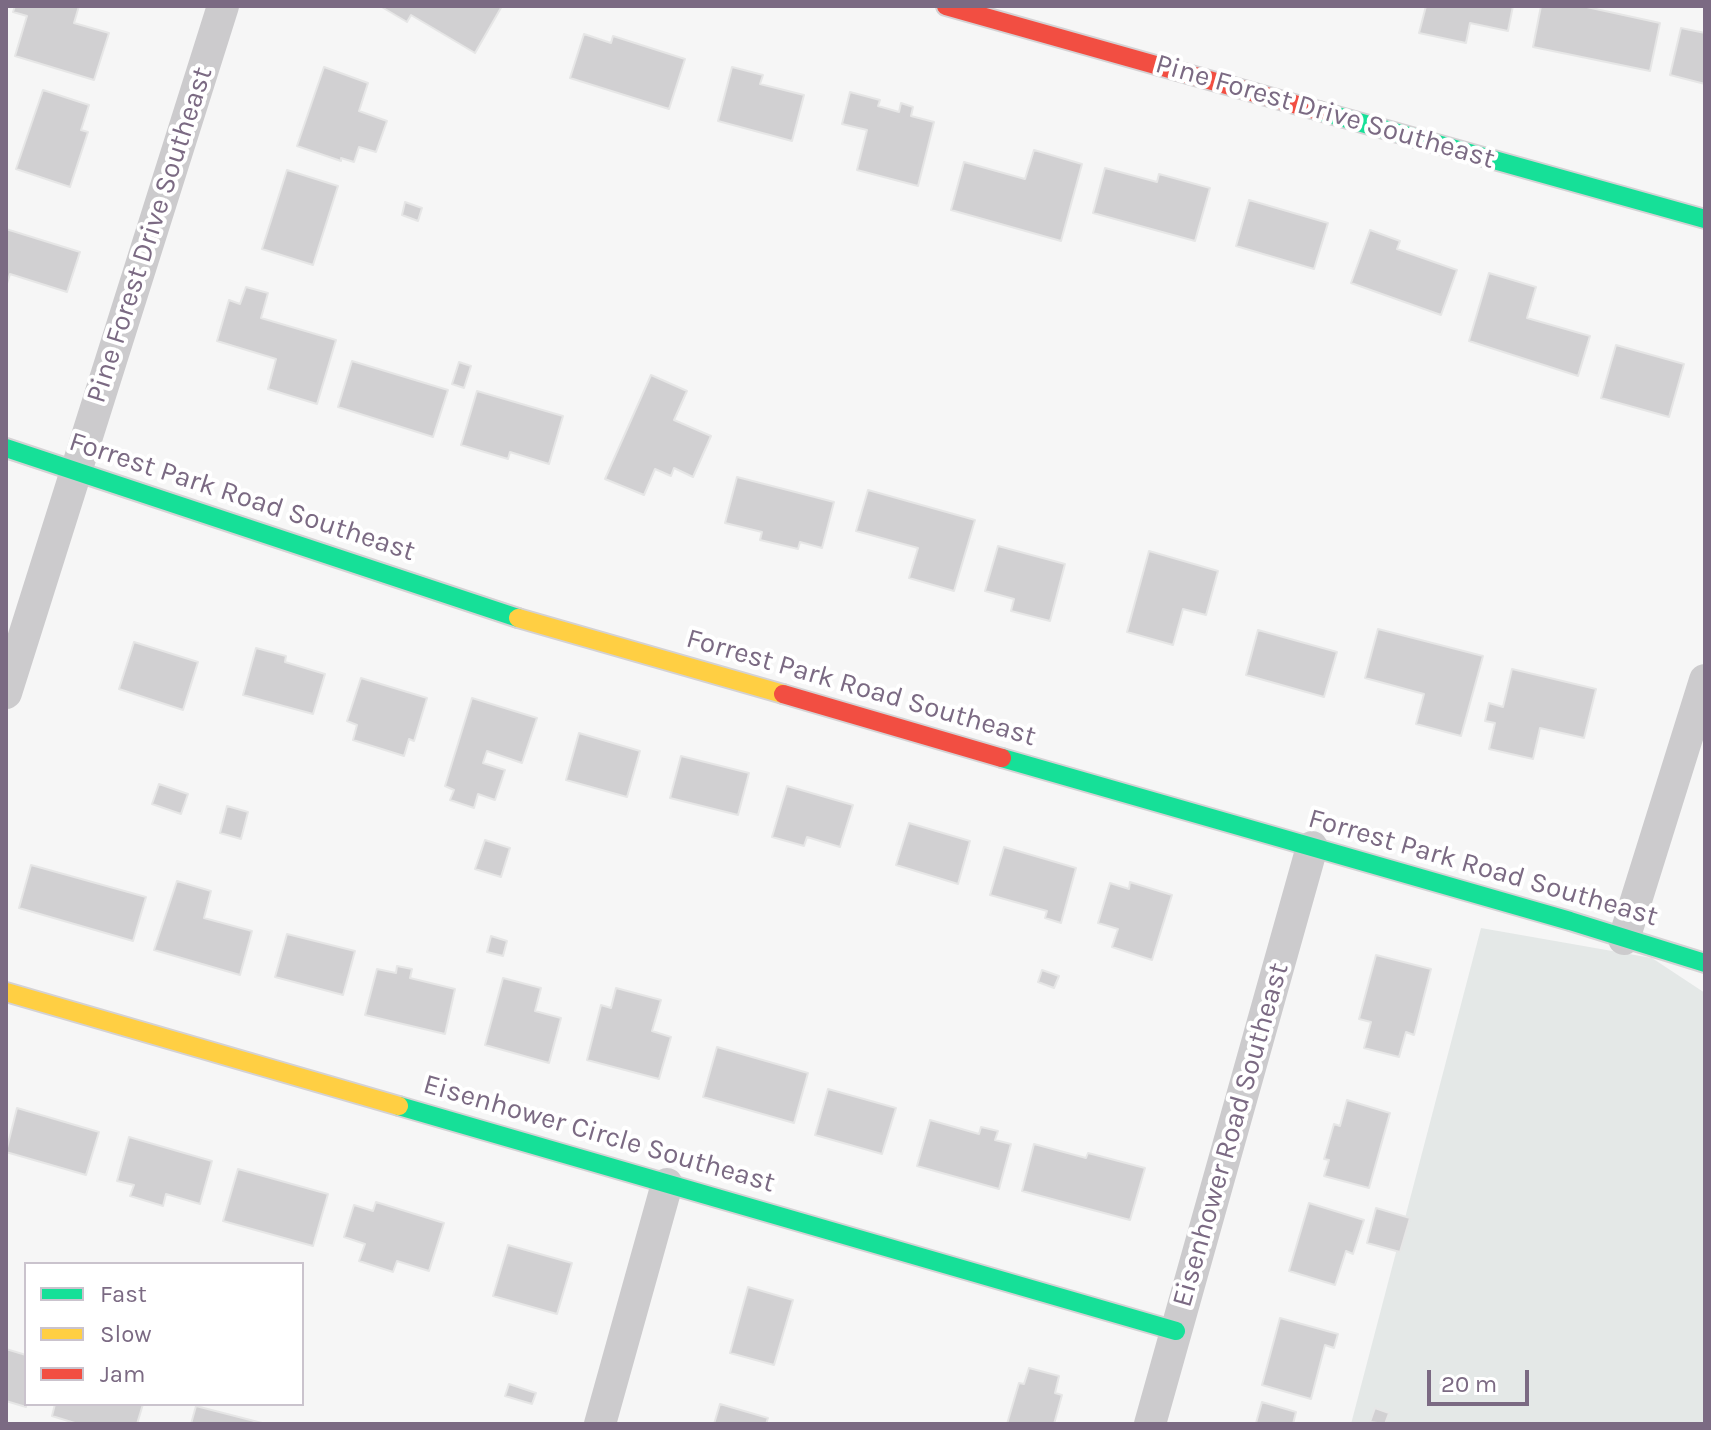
<!DOCTYPE html>
<style>
body{margin:0}
#map{position:relative;width:1711px;height:1430px;overflow:hidden;background:#f6f6f6;font-family:Karla,sans-serif}
canvas{display:block}
.frame{position:absolute;inset:0;border:8px solid #7b6a83;pointer-events:none}
.legend{position:absolute;left:24px;top:1262px;width:280px;height:144px;box-sizing:border-box;background:#fff;border:2px solid #cac3cd;margin:0;padding:10px 14px;list-style:none;font-size:24px;color:#7b6a83}
.legend li{display:flex;align-items:center;gap:16px;height:40px}
.legend b{width:40px;border:2px solid #cac3cd}
.scale{position:absolute;left:1427px;top:1370px;width:102px;height:36px;box-sizing:border-box;border:4px solid #7b6a83;border-top:0;padding-left:10px;font-size:24px;line-height:28px;white-space:nowrap;color:#7b6a83;-webkit-text-stroke:6px #fff;paint-order:stroke}
</style>
<div id="map">
<canvas width="1711" height="1430"></canvas>
<div class="frame"></div>
<ul class="legend">
<li><b style="height:10px;background:#16e098"></b>Fast</li>
<li><b style="height:10px;background:#ffcf43"></b>Slow</li>
<li><b style="height:10px;background:#f24e42"></b>Jam</li>
</ul>
<div class="scale">20 m</div>
</div>
<script>
const ctx = document.querySelector('canvas').getContext('2d');
ctx.lineJoin = 'round';
function fillPath(path, color) { ctx.fillStyle = color; ctx.fill(path, 'evenodd'); }
function strokePath(path, color, width, dash) { ctx.strokeStyle = color; ctx.lineWidth = width; ctx.lineCap = dash ? 'butt' : 'round'; ctx.setLineDash(dash || []); ctx.stroke(path); }
function drawText(font, color, halo, rows, align = 'center') {
  ctx.font = font + ' Karla,sans-serif'; ctx.lineWidth = 8; ctx.setLineDash([]); ctx.textBaseline = 'middle'; ctx.strokeStyle = halo; ctx.fillStyle = color; for (const [text, x, y, turn = 0] of rows) {
    ctx.save(); ctx.translate(x, y); ctx.rotate((+turn || 0) * Math.PI / 180); ctx.textAlign = isNaN(turn) ? turn : align; if (halo) ctx.strokeText(text, 0, 0); ctx.fillText(text, 0, 0); ctx.restore();
  }
}
fillPath(new Path2D(`
 M 1481,928 L 1652,958 L 1705,993 L 1705,1424 L 1351,1424 Z`), '#e4e8e7');
const building = new Path2D(`
 M 15,6 L 79,6 L 74,23 L 109,33 L 94,80 L 15,56 L 27,16 L 13,12 Z
 M 380,6 L 502,6 L 475,53 L 411,15 L 407,22 Z
 M 1426,6 L 1513,6 L 1508,31 L 1470,23 L 1466,43 L 1419,33 Z
 M 1541,6 L 1582,6 L 1660,23 L 1650,71 L 1533,47 Z
 M 1681,28 L 1705,33 L 1705,84 L 1670,75 Z
 M 584,34 L 611,43 L 613,36 L 685,59 L 669,109 L 570,78 Z
 M 324,67 L 368,83 L 359,111 L 387,121 L 376,152 L 359,147 L 354,162 L 341,158 L 341,161 L 297,146 Z
 M 732,67 L 763,75 L 760,84 L 804,95 L 792,141 L 718,121 Z
 M 43,90 L 89,105 L 81,130 L 88,132 L 70,187 L 16,169 Z
 M 850,92 L 880,100 L 878,106 L 899,112 L 901,103 L 913,107 L 911,116 L 934,122 L 918,186 L 857,170 L 867,130 L 842,124 Z
 M 1034,150 L 1082,164 L 1061,241 L 951,210 L 964,162 L 1025,179 Z
 M 1105,168 L 1157,182 L 1159,174 L 1210,188 L 1195,241 L 1093,213 Z
 M 287,170 L 338,186 L 313,265 L 262,249 Z
 M 1249,200 L 1328,223 L 1314,269 L 1236,246 Z
 M 405,202 L 422,208 L 418,221 L 402,215 Z
 M 6,229 L 80,252 L 67,292 L 10,274 L 6,287 Z
 M 1370,230 L 1400,241 L 1397,249 L 1457,270 L 1441,315 L 1351,283 Z
 M 1489,273 L 1536,287 L 1527,318 L 1590,336 L 1578,376 L 1469,341 Z
 M 246,287 L 268,293 L 261,318 L 336,340 L 317,404 L 268,389 L 276,359 L 217,341 L 229,300 L 240,304 Z
 M 1616,345 L 1684,364 L 1669,417 L 1601,398 Z
 M 352,361 L 448,390 L 433,437 L 338,407 Z
 M 459,362 L 471,366 L 464,388 L 452,384 Z
 M 651,375 L 687,391 L 674,420 L 711,436 L 693,477 L 674,468 L 671,476 L 655,469 L 644,495 L 605,479 Z
 M 477,391 L 563,416 L 549,464 L 510,452 L 508,459 L 461,445 Z
 M 737,477 L 834,502 L 822,548 L 800,542 L 798,549 L 760,540 L 762,532 L 725,523 Z
 M 868,490 L 975,520 L 954,591 L 909,578 L 918,548 L 856,531 Z
 M 998,546 L 1065,564 L 1050,621 L 1011,611 L 1014,599 L 985,591 Z
 M 1149,551 L 1218,571 L 1206,615 L 1183,609 L 1173,645 L 1127,632 Z
 M 1378,629 L 1483,656 L 1461,736 L 1416,724 L 1424,694 L 1365,678 Z
 M 1258,630 L 1337,652 L 1324,697 L 1246,675 Z
 M 134,642 L 198,662 L 183,710 L 119,689 Z
 M 256,648 L 286,656 L 285,662 L 325,674 L 313,714 L 243,695 Z
 M 1512,669 L 1596,689 L 1584,738 L 1540,728 L 1533,759 L 1489,749 L 1495,723 L 1485,721 L 1489,703 L 1503,707 Z
 M 361,678 L 427,698 L 414,741 L 409,739 L 404,756 L 353,740 L 357,725 L 347,721 Z
 M 472,698 L 537,718 L 522,763 L 487,751 L 483,763 L 505,770 L 495,800 L 478,794 L 474,808 L 450,800 L 454,790 L 445,786 Z
 M 579,733 L 640,751 L 627,797 L 566,780 Z
 M 681,756 L 749,773 L 738,815 L 670,798 Z
 M 159,784 L 188,794 L 181,814 L 152,804 Z
 M 787,786 L 853,805 L 840,847 L 807,837 L 804,846 L 772,837 Z
 M 227,806 L 248,812 L 241,839 L 220,833 Z
 M 909,823 L 970,841 L 958,884 L 896,865 Z
 M 485,840 L 510,848 L 501,877 L 475,869 Z
 M 1004,847 L 1076,868 L 1061,923 L 1045,918 L 1047,911 L 990,895 Z
 M 31,865 L 146,897 L 133,941 L 19,908 Z
 M 177,881 L 211,891 L 204,918 L 252,931 L 240,975 L 154,950 Z
 M 1130,882 L 1172,895 L 1152,960 L 1112,947 L 1118,929 L 1098,923 L 1110,883 L 1129,889 Z
 M 287,934 L 355,951 L 343,995 L 275,977 Z
 M 491,936 L 507,941 L 503,956 L 487,952 Z
 M 1376,955 L 1431,969 L 1414,1035 L 1406,1032 L 1399,1057 L 1364,1048 L 1371,1022 L 1359,1019 Z
 M 397,966 L 412,969 L 410,978 L 455,989 L 445,1034 L 365,1015 L 377,969 L 396,973 Z
 M 1042,970 L 1059,976 L 1054,988 L 1038,982 Z
 M 503,978 L 541,988 L 535,1011 L 561,1018 L 549,1063 L 485,1045 Z
 M 616,988 L 661,1000 L 652,1031 L 671,1037 L 659,1079 L 587,1060 L 601,1005 L 611,1008 Z
 M 717,1047 L 808,1073 L 794,1123 L 703,1097 Z
 M 828,1089 L 896,1108 L 882,1154 L 815,1135 Z
 M 1347,1100 L 1390,1113 L 1369,1188 L 1324,1176 L 1329,1160 L 1324,1159 L 1334,1124 L 1340,1126 Z
 M 17,1108 L 99,1132 L 86,1175 L 6,1152 Z
 M 930,1120 L 979,1134 L 981,1127 L 998,1131 L 995,1140 L 1011,1144 L 999,1189 L 917,1166 Z
 M 129,1137 L 212,1161 L 200,1204 L 166,1194 L 163,1206 L 130,1196 L 134,1185 L 117,1181 Z
 M 1034,1144 L 1086,1158 L 1088,1153 L 1145,1168 L 1130,1220 L 1022,1191 Z
 M 238,1169 L 328,1194 L 313,1246 L 223,1221 Z
 M 376,1202 L 444,1223 L 429,1271 L 397,1261 L 393,1272 L 359,1261 L 365,1244 L 344,1237 L 354,1205 L 373,1211 Z
 M 1309,1203 L 1364,1220 L 1353,1254 L 1346,1251 L 1335,1285 L 1289,1271 Z
 M 1376,1208 L 1410,1218 L 1400,1252 L 1367,1243 Z
 M 508,1245 L 572,1263 L 557,1314 L 493,1296 Z
 M 748,1287 L 793,1300 L 774,1365 L 730,1353 Z
 M 1280,1318 L 1338,1334 L 1334,1348 L 1325,1345 L 1311,1399 L 1262,1385 Z
 M 6,1349 L 26,1355 L 26,1407 L 6,1401 Z
 M 1029,1368 L 1059,1376 L 1055,1393 L 1062,1395 L 1054,1424 L 1007,1424 L 1019,1383 L 1024,1384 Z
 M 509,1384 L 536,1393 L 532,1404 L 505,1396 Z
 M 1262,1402 L 1296,1412 L 1293,1424 L 1252,1424 L 1256,1423 Z
 M 55,1404 L 143,1404 L 137,1424 L 78,1424 L 52,1416 Z
 M 720,1404 L 768,1418 L 766,1424 L 714,1424 Z
 M 196,1406 L 262,1423 L 262,1424 L 191,1424 Z
 M 1375,1408 L 1389,1413 L 1385,1424 L 1370,1422 Z`);
fillPath(building, '#d1d0d2');
strokePath(building, '#e6e6e6', 2);
const fast = new Path2D(`
 M 1319,111 L 1705,219
 M 6,448 L 518,618
 M 1002,758 L 1570,921 L 1705,963
 M 399,1106 L 1176,1331`);
const slow = new Path2D(`
 M 518,618 L 783,694
 M 6,992 L 399,1106`);
const jam = new Path2D(`
 M 946,6 L 1319,111
 M 783,694 L 1002,758`);
strokePath(fast, '#d4d2d4', 22);
strokePath(slow, '#d4d2d4', 22);
strokePath(jam, '#d4d2d4', 22);
strokePath(new Path2D(`
 M 6,693 L 223,6
 M 1624,939 L 1705,680
 M 600,1424 L 667,1184
 M 1150,1424 L 1312,847`), '#cccbcd', 32);
strokePath(fast, '#16e098', 18);
strokePath(slow, '#ffcf43', 18);
strokePath(jam, '#f24e42', 18);
drawText('28px', '#7b6a83', '#fff', [
 ["Pine Forest Drive Southeast",1325,112,16],
 ["Pine Forest Drive Southeast",150,235,-72],
 ["Forrest Park Road Southeast",242,497,18],
 ["Forrest Park Road Southeast",861,688,16],
 ["Forrest Park Road Southeast",1483,868,16],
 ["Eisenhower Circle Southeast",599,1134,16],
 ["Eisenhower Road Southeast",1231,1135,-74]
]);
</script>
